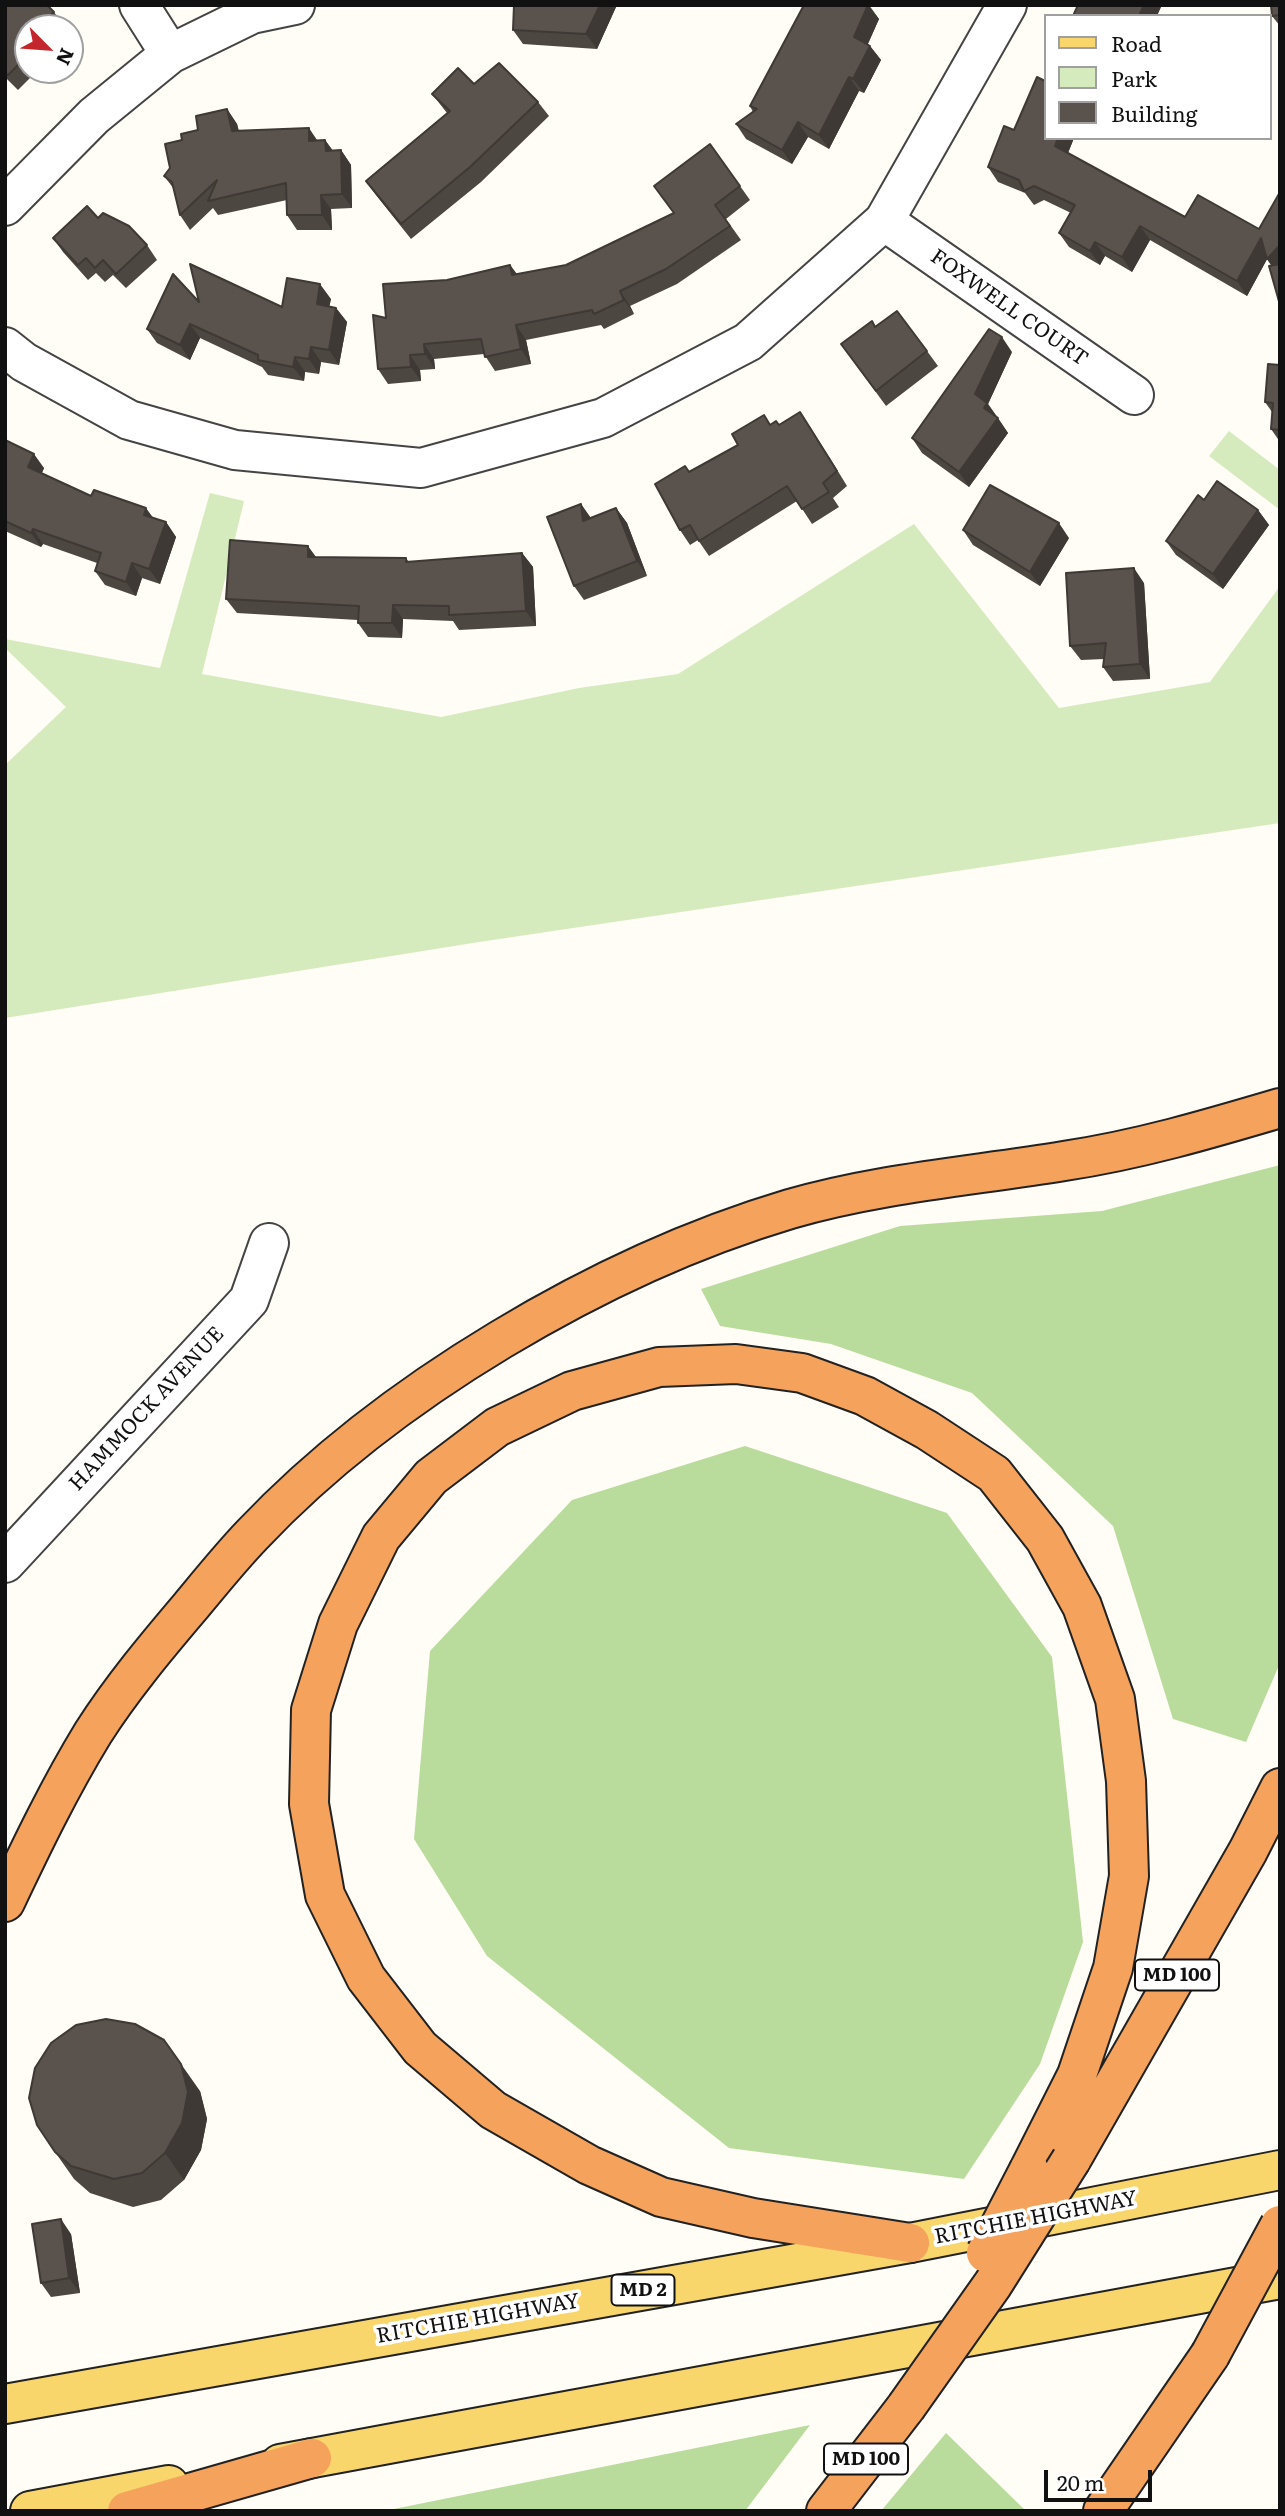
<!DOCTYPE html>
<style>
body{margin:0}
#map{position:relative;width:1285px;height:2516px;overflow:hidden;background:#fffdf5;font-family:Literata,serif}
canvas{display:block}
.frame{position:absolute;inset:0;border:7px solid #111;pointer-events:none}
.legend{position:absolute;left:1044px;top:14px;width:228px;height:126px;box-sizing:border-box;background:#fff;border:2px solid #a0a0a0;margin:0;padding:9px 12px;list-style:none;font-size:21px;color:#111}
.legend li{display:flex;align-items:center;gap:14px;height:35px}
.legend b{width:35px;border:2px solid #a0a0a0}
.north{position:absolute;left:14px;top:14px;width:70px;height:70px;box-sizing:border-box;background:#fff;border:2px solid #a0a0a0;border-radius:50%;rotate:115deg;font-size:19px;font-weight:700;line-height:28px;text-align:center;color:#111}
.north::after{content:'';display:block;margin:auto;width:24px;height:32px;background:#c4262e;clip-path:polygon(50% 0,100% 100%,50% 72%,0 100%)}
.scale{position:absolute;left:1044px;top:2470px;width:108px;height:32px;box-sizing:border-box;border:4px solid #111;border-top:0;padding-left:9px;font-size:21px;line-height:24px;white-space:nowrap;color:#111;-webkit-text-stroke:5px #fff;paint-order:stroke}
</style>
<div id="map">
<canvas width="1285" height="2516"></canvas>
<div class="frame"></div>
<ul class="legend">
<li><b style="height:9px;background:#f9d66b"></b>Road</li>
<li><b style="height:19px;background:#d5ebbd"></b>Park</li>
<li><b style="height:19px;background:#5a524d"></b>Building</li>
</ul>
<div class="north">N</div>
<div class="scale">20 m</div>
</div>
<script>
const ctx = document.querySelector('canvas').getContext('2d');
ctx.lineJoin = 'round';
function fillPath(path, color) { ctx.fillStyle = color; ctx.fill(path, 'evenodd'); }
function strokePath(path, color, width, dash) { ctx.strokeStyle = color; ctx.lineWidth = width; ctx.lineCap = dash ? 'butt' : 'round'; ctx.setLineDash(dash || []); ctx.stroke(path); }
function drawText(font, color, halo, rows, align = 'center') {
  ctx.font = font + ' Literata,serif'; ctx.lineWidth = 7; ctx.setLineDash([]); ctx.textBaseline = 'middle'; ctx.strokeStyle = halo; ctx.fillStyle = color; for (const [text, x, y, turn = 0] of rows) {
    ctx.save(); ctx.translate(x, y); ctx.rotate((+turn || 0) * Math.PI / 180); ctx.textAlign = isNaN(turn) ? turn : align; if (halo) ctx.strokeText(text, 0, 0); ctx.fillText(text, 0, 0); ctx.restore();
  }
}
fillPath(new Path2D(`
 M 1229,431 L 1280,470 L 1280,510 L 1209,456 Z
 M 210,493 L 244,501 L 202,674 L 441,717 L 579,688 L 678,674 L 914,524 L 1059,708 L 1210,682 L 1280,586 L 1280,823 L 479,942 L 5,1018 L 5,765 L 66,707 L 5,648 L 5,639 L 160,668 Z`), '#d5ebbd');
fillPath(new Path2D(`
 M 1280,1165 L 1280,1663 L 1246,1742 L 1173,1719 L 1113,1526 L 972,1393 L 831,1344 L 720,1326 L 701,1289 L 900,1226 L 1102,1211 Z
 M 745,1446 L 947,1513 L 1052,1657 L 1083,1942 L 1040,2064 L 964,2179 L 729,2148 L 487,1956 L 414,1839 L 430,1651 L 572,1500 Z
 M 810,2425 L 745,2511 L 384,2511 Z
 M 946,2433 L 1026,2511 L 881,2511 Z`), '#b9dc9c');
const street = new Path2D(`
 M 139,5 L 170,54
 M 5,206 L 94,116 L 170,54 L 252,14 L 295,5
 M 884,221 L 1134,395
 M 5,347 L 24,362 L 129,420 L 235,450 L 421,468 L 603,418 L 748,342 L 884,221 L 1007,5
 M 5,1563 L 249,1300 L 269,1243`);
const primary = new Path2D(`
 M 5,2404 L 910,2243 L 1280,2170
 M 280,2464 L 1280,2279
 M 30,2511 L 169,2485`);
const highway = new Path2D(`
 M 5,1902 C 32,1845 60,1787 93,1733 C 121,1689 156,1647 190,1607 C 210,1583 230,1558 252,1535 C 387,1392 602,1265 790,1209 C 880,1183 973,1176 1064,1161 C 1138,1150 1209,1129 1280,1108
 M 1071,2160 L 1248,1851 L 1280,1788
 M 910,2243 L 753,2218 L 661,2197 L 589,2165 L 493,2110 L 420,2048 L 366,1978 L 325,1895 L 309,1804 L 311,1710 L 338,1624 L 381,1537 L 431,1477 L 497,1427 L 572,1391 L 659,1367 L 736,1364 L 802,1373 L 865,1396 L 927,1430 L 994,1474 L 1045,1539 L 1082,1606 L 1115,1699 L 1126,1781 L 1129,1876 L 1113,1968 L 1077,2075 L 1029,2170
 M 127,2511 L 312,2458
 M 826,2511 L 906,2407
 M 1103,2511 L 1210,2355`);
strokePath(street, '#444', 42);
strokePath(primary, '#222', 42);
strokePath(highway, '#222', 42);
strokePath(street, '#fff', 38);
strokePath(primary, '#f9d66b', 38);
strokePath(highway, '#f5a25d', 38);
const highwayBridge = new Path2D(`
 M 986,2253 L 1029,2170
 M 1210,2355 L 1280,2225
 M 906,2407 L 993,2284 L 1071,2160`);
strokePath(highwayBridge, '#222', 42, []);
strokePath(highwayBridge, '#f5a25d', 38);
fillPath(new Path2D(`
 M 5,5 L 54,12 L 64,26 L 62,28 L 28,28 L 28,70 L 38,70 L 18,90 L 5,77 Z
 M 514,5 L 615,5 L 616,7 L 597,49 L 523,44 L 513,30 Z
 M 804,5 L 869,5 L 879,19 L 868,44 L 870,46 L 881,60 L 864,93 L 859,91 L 829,149 L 808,137 L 792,164 L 746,139 L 736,124 L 753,112 L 750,106 Z
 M 1280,5 L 1280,26 L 1272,16 Z
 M 474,84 L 538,102 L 549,116 L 481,182 L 411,239 L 376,195 L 366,181 L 447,113 L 432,94 Z
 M 227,109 L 237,124 L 239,131 L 318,140 L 325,140 L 333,151 L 341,150 L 351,165 L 352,208 L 331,209 L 332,230 L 297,230 L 287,215 L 287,200 L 218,215 L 213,208 L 190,230 L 180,215 L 174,189 L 164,176 L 198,130 Z
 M 1014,130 L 1074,138 L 1068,153 L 1185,217 L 1259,229 L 1272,266 L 1267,259 L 1247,296 L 1150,240 L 1132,272 L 1105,256 L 1100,265 L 1069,247 L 1059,233 L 1071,213 L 1044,200 L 1034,205 L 1025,193 L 998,182 L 988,167 Z
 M 740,186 L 750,200 L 726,219 L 741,240 L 677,284 L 630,306 L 634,314 L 604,329 L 601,325 L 526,340 L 531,364 L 495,371 L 484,354 L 434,359 L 435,369 L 420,370 L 421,381 L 388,384 L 378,369 L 386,318 L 447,280 L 510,265 L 517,274 L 566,265 Z
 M 98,218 L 147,245 L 157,260 L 126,288 L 113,275 L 105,282 L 96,273 L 88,280 L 63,252 L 53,238 Z
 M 331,299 L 329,306 L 336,308 L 347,322 L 339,365 L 321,362 L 319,374 L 305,372 L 304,381 L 268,375 L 262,367 L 200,338 L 190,360 L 157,343 L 147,329 L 199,302 L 282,307 Z
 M 927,351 L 938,366 L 886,406 L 851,358 Z
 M 1012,352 L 988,404 L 1008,433 L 969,487 L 922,453 L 912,438 Z
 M 1280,365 L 1280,442 L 1271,429 L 1272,412 L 1265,402 Z
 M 771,424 L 810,427 L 847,486 L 833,498 L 839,507 L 812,524 L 797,501 L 709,556 L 698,540 L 690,545 L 680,530 L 689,472 L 738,445 Z
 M 5,440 L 44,468 L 42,473 L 91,496 L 166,522 L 176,537 L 160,584 L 142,578 L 136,596 L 105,585 L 95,571 L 97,563 L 43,544 L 41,547 L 5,531 Z
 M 1204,500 L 1258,510 L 1269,525 L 1223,589 L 1176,555 L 1166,541 Z
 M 581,504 L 591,518 L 616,508 L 627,523 L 647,576 L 584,600 L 574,586 Z
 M 963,530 L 1069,538 L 1040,586 L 973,545 Z
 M 522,553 L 533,567 L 536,626 L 459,630 L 453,621 L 403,619 L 402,638 L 368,637 L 358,623 L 358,620 L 237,613 L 226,599 L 316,557 L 406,558 L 409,562 Z
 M 1144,583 L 1150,679 L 1113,681 L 1103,667 L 1104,659 L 1081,660 L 1070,646 Z
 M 200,2091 L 207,2119 L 201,2150 L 184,2180 L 161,2200 L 133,2207 L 90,2193 L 74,2179 L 55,2152 Z
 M 71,2234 L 80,2293 L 51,2297 L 41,2283 Z`), '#4d4742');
fillPath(new Path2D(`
 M 600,5 L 615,5 L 616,7 L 597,49 L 586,34 Z
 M 868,5 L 879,19 L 864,52 L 854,37 Z
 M 1144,5 L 1162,5 L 1157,16 L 1139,16 Z
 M 870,46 L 881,60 L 864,93 L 853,79 Z
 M 849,77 L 859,91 L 829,149 L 819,135 Z
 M 227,109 L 237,124 L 242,146 L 232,131 Z
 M 798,122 L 808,137 L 792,164 L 782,150 Z
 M 309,128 L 319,143 L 309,141 Z
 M 1058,138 L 1074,138 L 1065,160 L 1055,146 Z
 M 325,140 L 336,155 L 326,151 Z
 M 341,150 L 351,165 L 352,208 L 342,194 Z
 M 321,195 L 331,209 L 332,230 L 322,215 Z
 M 1140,226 L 1150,240 L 1132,272 L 1122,257 Z
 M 1261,238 L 1271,252 L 1247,296 L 1237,281 Z
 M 1095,242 L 1105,256 L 1100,265 L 1090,251 Z
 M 1280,245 L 1280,271 L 1277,274 L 1267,259 Z
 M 510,265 L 520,279 L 512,275 Z
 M 320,284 L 331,299 L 327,318 L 317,304 Z
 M 620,291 L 630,306 L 634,314 L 624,300 Z
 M 336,308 L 347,322 L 339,365 L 329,350 Z
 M 190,324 L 200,338 L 190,360 L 180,345 Z
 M 516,325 L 526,340 L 531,364 L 521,349 Z
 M 1002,337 L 1012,352 L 988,404 L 998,418 L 984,408 L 975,394 Z
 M 424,344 L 434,359 L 435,369 L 425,354 Z
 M 311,347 L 321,362 L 319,374 L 309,359 Z
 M 410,355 L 420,370 L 421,381 L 411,367 Z
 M 295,357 L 305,372 L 304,381 L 293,367 Z
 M 800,412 L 810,427 L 847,486 L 837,471 Z
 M 998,418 L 1008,433 L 969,487 L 959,472 Z
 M 34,454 L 44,468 L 38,481 L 28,467 Z
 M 581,504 L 591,519 L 583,521 Z
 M 146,508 L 157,523 L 144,515 Z
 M 616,508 L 627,523 L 647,576 L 637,561 Z
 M 1258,510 L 1269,525 L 1223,589 L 1213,574 Z
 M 166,522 L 176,537 L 160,584 L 149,569 Z
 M 1059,523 L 1069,538 L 1040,586 L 1030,572 Z
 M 33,529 L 43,544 L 41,547 L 31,533 Z
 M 308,546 L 319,561 L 308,557 Z
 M 522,553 L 533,567 L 536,626 L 526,611 Z
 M 132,563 L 142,578 L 136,596 L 126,582 Z
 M 1134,568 L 1144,583 L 1150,679 L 1140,664 Z
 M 393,605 L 403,619 L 402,638 L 392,623 Z
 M 181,2064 L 200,2091 L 207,2119 L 201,2150 L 184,2180 L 165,2153 Z
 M 61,2219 L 71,2234 L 80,2293 L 69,2278 Z`), '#3f3936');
const building = new Path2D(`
 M 5,5 L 47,5 L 54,12 L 37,28 L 28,28 L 28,37 L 22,43 L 28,49 L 28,55 L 8,75 L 5,73 Z
 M 514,5 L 600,5 L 586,34 L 513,30 Z
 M 804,5 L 868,5 L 854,37 L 870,46 L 853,79 L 849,77 L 819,135 L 798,122 L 782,150 L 736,124 L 757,109 L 750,106 Z
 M 1078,5 L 1144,5 L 1139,16 L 1073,16 Z
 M 1271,5 L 1280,5 L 1280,15 L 1272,16 Z
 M 499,63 L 538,102 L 470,167 L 401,224 L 366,181 L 450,111 L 432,94 L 458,68 L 474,84 Z
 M 1037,77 L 1045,81 L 1045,138 L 1058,138 L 1055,146 L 1185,217 L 1198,195 L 1259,229 L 1280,192 L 1280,245 L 1267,259 L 1261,238 L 1237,281 L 1140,226 L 1122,257 L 1095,242 L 1090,251 L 1059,233 L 1075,205 L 1034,186 L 1024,191 L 1019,180 L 988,167 L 1004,126 L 1014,130 Z
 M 227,109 L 232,131 L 309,128 L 309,141 L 325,140 L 326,151 L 341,150 L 342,194 L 321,195 L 322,215 L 287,215 L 286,183 L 208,201 L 217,180 L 180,215 L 172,182 L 164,176 L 170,168 L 165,144 L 182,140 L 181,134 L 198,130 L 196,116 Z
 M 710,144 L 740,186 L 715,205 L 730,226 L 666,269 L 620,291 L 624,300 L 594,314 L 592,310 L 516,325 L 521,349 L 485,357 L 481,339 L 424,344 L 425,354 L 410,355 L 411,367 L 378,369 L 373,315 L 386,318 L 383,284 L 447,280 L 510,265 L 512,275 L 566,265 L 674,213 L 654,186 Z
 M 87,206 L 98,218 L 103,213 L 129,226 L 147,245 L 116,274 L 103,260 L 95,268 L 86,258 L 78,265 L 53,238 Z
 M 190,264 L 282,307 L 287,278 L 320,284 L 317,304 L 336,308 L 329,350 L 311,347 L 309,359 L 295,357 L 293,367 L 258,360 L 258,355 L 190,324 L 180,345 L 147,329 L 173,274 L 199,302 Z
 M 1280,264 L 1280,305 L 1269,266 Z
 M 897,311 L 927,351 L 876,391 L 841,344 L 872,321 L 875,327 Z
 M 989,329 L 1002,337 L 975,394 L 987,403 L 984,408 L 998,418 L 959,472 L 912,438 Z
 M 1268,364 L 1280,365 L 1280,430 L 1271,429 L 1273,403 L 1265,402 Z
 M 800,412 L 837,471 L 823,483 L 829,492 L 802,509 L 787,486 L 699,541 L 690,525 L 680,530 L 655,484 L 685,466 L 689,472 L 738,445 L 732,434 L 764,415 L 770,425 L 776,421 L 779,425 Z
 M 5,440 L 34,454 L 28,467 L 91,496 L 94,490 L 146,508 L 144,515 L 166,522 L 149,569 L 132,563 L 126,582 L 95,571 L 101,553 L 33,529 L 31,533 L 5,521 Z
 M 1217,481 L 1258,510 L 1213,574 L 1166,541 L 1198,495 L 1204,500 Z
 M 990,485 L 1059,523 L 1030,572 L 963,530 Z
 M 581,504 L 583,521 L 616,508 L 637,561 L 574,586 L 547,517 Z
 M 230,540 L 308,546 L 308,557 L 406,558 L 406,562 L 522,553 L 526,611 L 449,615 L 449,606 L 393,605 L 392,623 L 358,623 L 359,606 L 226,599 Z
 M 1134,568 L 1140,664 L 1103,667 L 1106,643 L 1070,646 L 1066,573 Z
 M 106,2019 L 135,2024 L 164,2040 L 181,2064 L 188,2092 L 182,2123 L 165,2153 L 142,2173 L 114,2179 L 71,2166 L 55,2152 L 37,2125 L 29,2098 L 35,2068 L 51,2043 L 76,2025 Z
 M 61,2219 L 69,2278 L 41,2283 L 32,2224 Z`);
fillPath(building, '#5a524d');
strokePath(building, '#3f3936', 2);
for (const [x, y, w] of [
 [1177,1975,84],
 [643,2290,63],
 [866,2459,84]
]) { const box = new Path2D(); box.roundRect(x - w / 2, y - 15.5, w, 31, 5); ctx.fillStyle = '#fff'; ctx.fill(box); strokePath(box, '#111', 2); }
drawText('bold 19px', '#111', null, [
 ["MD 100",1177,1975],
 ["MD 2",643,2290],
 ["MD 100",866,2459]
]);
drawText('21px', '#111', '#fff', [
 ["FOXWELL COURT",1009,308,35],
 ["HAMMOCK AVENUE",147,1409,-47],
 ["RITCHIE HIGHWAY",1036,2218,-11],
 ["RITCHIE HIGHWAY",478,2319,-10]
]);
</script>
